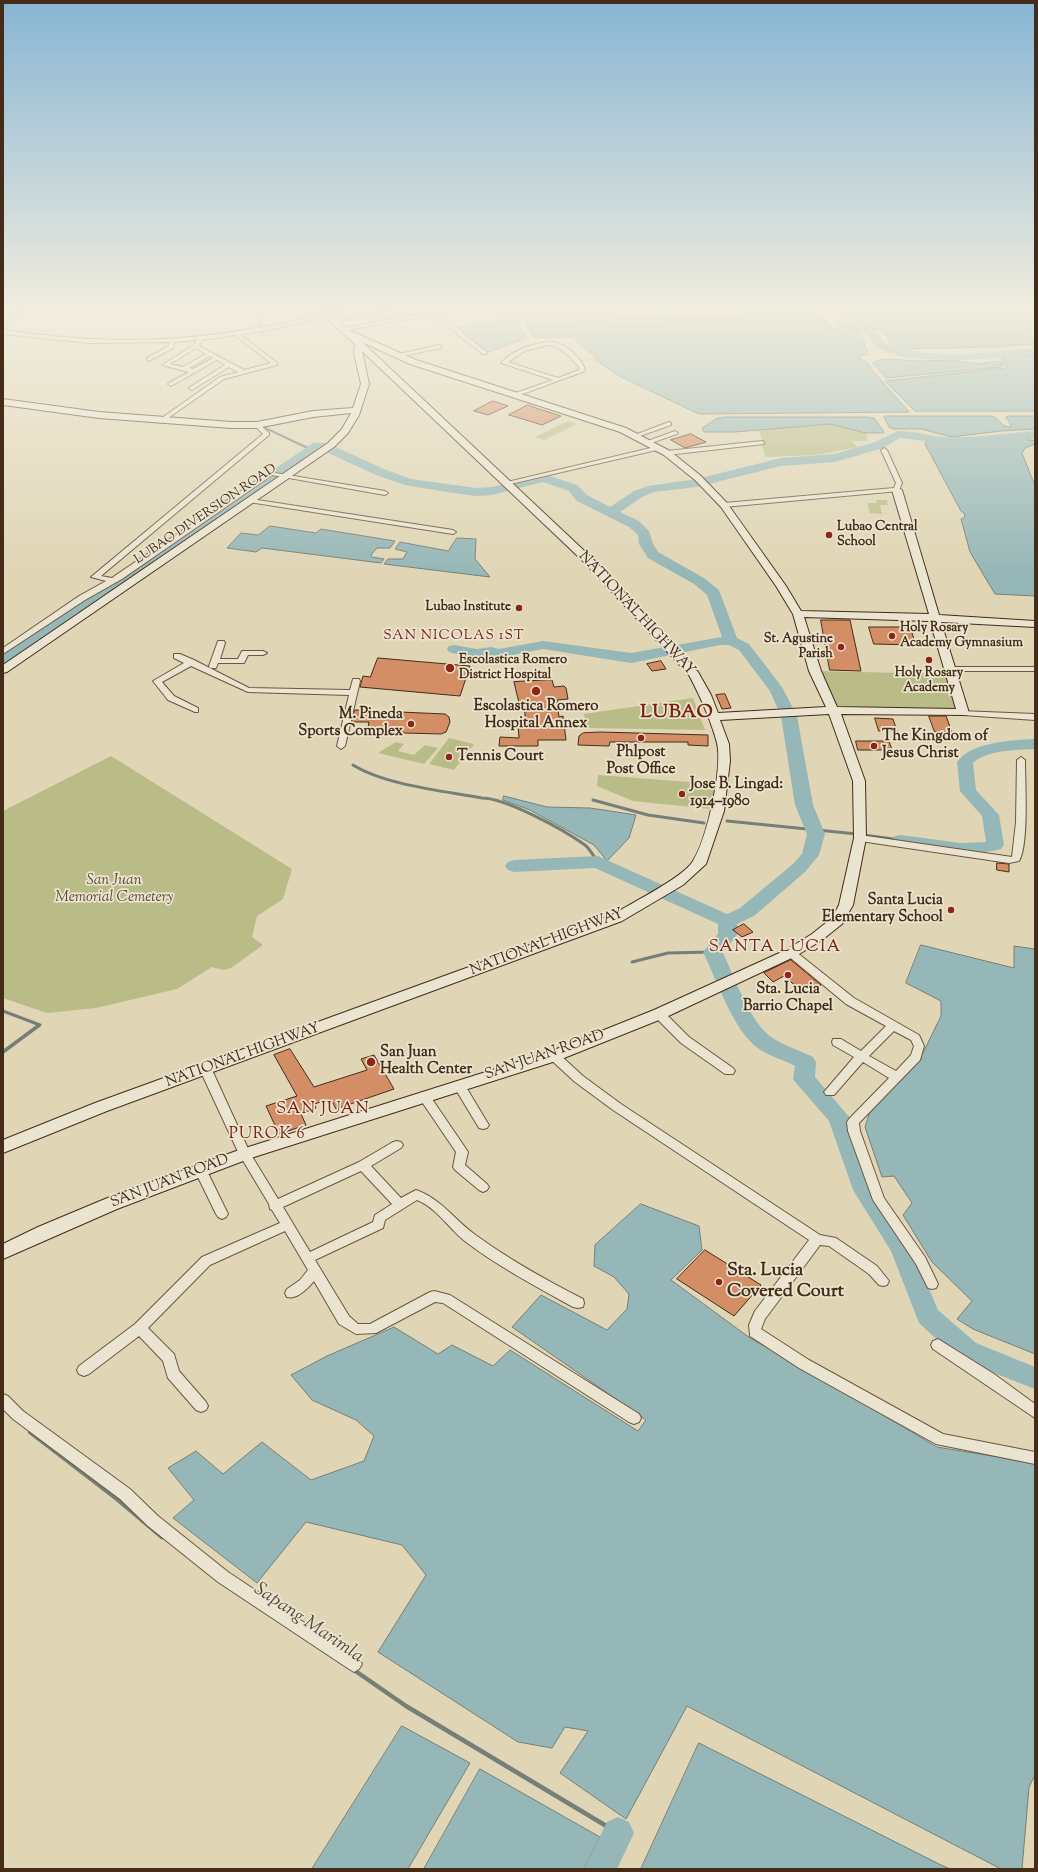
<!DOCTYPE html>
<meta charset="utf-8">
<style>
body{margin:0}
#map{position:relative;width:1038px;height:1872px;overflow:hidden;background:#e0d6b6;font-family:"Sorts Mill Goudy",serif}
canvas{display:block}
.frame{position:absolute;inset:0;border:4px solid #442c19;pointer-events:none}
</style>
<div id="map">
<canvas width="1038" height="1872"></canvas>
<div class="frame"></div>
</div>
<script>
const ctx = document.querySelector('canvas').getContext('2d');
ctx.lineJoin = 'round';
function fillPath(path, color) { ctx.fillStyle = color; ctx.fill(path, 'evenodd'); }
function strokePath(path, color, width, dash) { ctx.strokeStyle = color; ctx.lineWidth = width; ctx.lineCap = dash ? 'butt' : 'round'; ctx.setLineDash(dash || []); ctx.stroke(path); }
function drawText(font, color, halo, rows, align = 'center') {
  ctx.font = font + ' "Sorts Mill Goudy",serif'; ctx.lineWidth = 3.5; ctx.setLineDash([]); ctx.textBaseline = 'middle'; ctx.strokeStyle = halo; ctx.fillStyle = color; for (const [text, x, y, turn = 0] of rows) {
    ctx.save(); ctx.translate(x, y); ctx.rotate((+turn || 0) * Math.PI / 180); ctx.textAlign = isNaN(turn) ? turn : align; if (halo) ctx.strokeText(text, 0, 0); ctx.fillText(text, 0, 0); ctx.restore();
  }
}
fillPath(new Path2D(`
 M 499,311 L 597,311 L 598,318 L 499,321 Z
 M 568,421 L 577,424 L 544,440 L 535,437 Z
 M 830,424 L 866,432 L 867,441 L 851,441 L 858,447 L 817,455 L 766,457 L 761,444 L 763,442 L 758,429 Z
 M 876,500 L 887,500 L 888,505 L 880,505 L 882,514 L 870,513 L 867,503 L 877,503 Z
 M 819,671 L 946,674 L 956,710 L 838,706 L 832,702 Z
 M 693,698 L 705,730 L 587,728 L 584,714 Z
 M 449,738 L 474,744 L 454,770 L 429,764 Z
 M 396,742 L 404,744 L 398,751 L 414,755 L 425,745 L 438,748 L 424,764 L 378,753 Z
 M 111,756 L 292,869 L 283,899 L 257,916 L 252,937 L 263,945 L 231,968 L 223,970 L 212,967 L 177,989 L 96,1008 L 47,1013 L 3,998 L 3,811 Z
 M 598,775 L 716,784 L 711,809 L 633,801 L 597,786 Z`), '#babc88');
const water = new Path2D(`
 M 603,311 L 808,311 L 816,313 L 826,321 L 605,319 Z
 M 839,311 L 1028,311 L 1032,333 L 1028,336 L 1035,341 L 1035,344 L 991,347 L 902,349 L 890,343 L 884,331 L 853,323 L 856,320 L 843,317 Z
 M 499,321 L 517,321 L 526,338 L 486,353 L 455,327 Z
 M 597,321 L 609,322 L 829,322 L 832,329 L 860,332 L 868,354 L 857,357 L 868,363 L 872,370 L 909,412 L 699,414 L 617,375 L 596,360 L 598,359 L 572,337 L 534,338 L 526,324 Z
 M 1035,355 L 1035,411 L 915,411 L 885,381 L 1005,368 L 1008,366 L 1002,363 L 1002,358 Z
 M 884,359 L 920,361 L 954,360 L 976,364 L 998,361 L 1003,365 L 1001,367 L 886,378 L 873,363 Z
 M 886,416 L 992,416 C 1000,418 1000,427 1010,427 L 1011,425 L 1006,417 L 1007,416 L 1035,416 L 1035,429 L 1001,431 L 952,437 L 921,429 L 893,429 L 889,427 L 884,417 Z
 M 724,417 L 868,417 L 874,418 L 884,432 L 883,433 L 866,433 L 830,424 L 735,432 L 704,432 L 702,428 L 716,419 Z
 M 1019,438 L 1035,441 L 1035,444 L 1025,448 L 1022,453 L 1035,486 L 1035,596 L 995,594 L 970,552 L 961,519 L 965,517 L 964,513 L 961,511 L 925,444 L 927,440 C 934,438 942,443 949,443 C 973,443 995,441 1019,438 Z
 M 270,526 L 316,533 L 321,529 L 395,541 L 390,548 L 377,548 L 371,555 L 372,557 L 384,559 L 381,563 L 262,548 L 256,552 L 227,548 L 241,533 L 258,535 Z
 M 457,538 L 476,539 L 475,559 L 490,577 L 384,564 L 388,559 L 403,559 L 407,552 L 395,549 L 400,542 L 448,551 Z
 M 504,796 L 547,807 L 590,808 L 636,815 L 629,838 L 607,861 L 594,845 L 530,810 L 503,800 Z
 M 921,945 L 1014,968 L 1014,946 L 1035,949 L 1035,1354 L 973,1329 L 957,1319 L 972,1301 L 932,1262 L 903,1215 L 912,1203 L 894,1176 L 882,1177 L 865,1127 L 870,1111 L 920,1059 L 941,1016 L 941,1001 L 906,983 Z
 M 641,1204 L 699,1226 L 702,1250 L 671,1280 L 750,1338 L 802,1367 L 937,1447 L 1035,1463 L 1035,1775 L 1029,1787 L 1022,1869 L 1001,1869 L 687,1706 L 626,1819 L 560,1773 L 588,1731 L 565,1727 L 552,1748 L 518,1742 L 378,1652 L 426,1575 L 402,1545 L 306,1522 L 257,1583 L 173,1518 L 194,1500 L 168,1468 L 196,1451 L 223,1474 L 262,1442 L 311,1480 L 364,1461 L 374,1436 L 356,1420 L 312,1400 L 291,1375 L 327,1356 L 394,1327 L 438,1354 L 452,1345 L 493,1366 L 510,1350 L 638,1431 L 646,1420 L 512,1327 L 541,1295 L 607,1330 L 627,1309 L 629,1294 L 614,1277 L 594,1266 L 595,1245 Z
 M 402,1726 L 470,1763 L 408,1869 L 312,1869 Z
 M 699,1743 L 939,1864 L 950,1869 L 641,1869 Z
 M 480,1769 L 600,1837 L 584,1869 L 424,1869 Z`);
fillPath(water, '#96b7b7');
strokePath(water, '#757f78', 1);
strokePath(new Path2D(`
 M 254,311 L 261,321 L 260,329 L 263,334
 M 261,426 L 312,450`), '#757f78', 2);
strokePath(new Path2D(`
 M 353,765 C 385,785 444,791 482,798 C 506,798 564,830 585,845 C 590,849 594,857 598,862
 M 593,800 L 648,815 L 704,823
 M 727,821 L 857,834
 M 863,835 L 901,840
 M 632,962 L 668,953 L 713,952
 M 3,1011 L 40,1025 L 37,1027`), '#757f78', 3);
strokePath(new Path2D(`
 M 3,1052 L 38,1026`), '#757f78', 3.5);
strokePath(new Path2D(`
 M 30,1432 L 117,1499 L 162,1537
 M 354,1670 L 406,1706 L 618,1833`), '#757f78', 4.5);
fillPath(new Path2D(`
 M 841,322 C 859,324 876,325 884,343 C 931,361 986,353 1035,348 L 1035,354 C 1000,358 905,368 877,347 C 872,344 871,337 866,333 L 837,327 L 836,325 L 837,323 Z
 M 898,431 C 915,430 931,437 948,437 C 977,438 1006,433 1035,431 L 1035,439 L 958,445 L 900,438 L 883,448 L 835,462 L 781,466 L 697,487 L 654,492 L 642,497 L 620,512 L 639,521 L 649,531 L 653,544 L 658,552 L 704,578 L 719,590 L 737,638 L 749,644 L 782,687 L 797,716 L 813,805 L 825,834 L 819,855 L 805,872 L 754,916 L 737,924 L 737,935 L 723,953 C 735,978 750,1024 774,1039 C 786,1046 801,1051 813,1057 L 816,1062 L 815,1077 L 850,1118 L 874,1187 L 909,1241 L 938,1310 L 976,1343 L 1035,1367 L 1035,1389 L 958,1359 L 919,1323 L 891,1251 L 853,1190 L 829,1121 L 797,1084 L 793,1079 L 795,1066 C 784,1060 769,1056 759,1049 C 733,1031 717,980 703,952 L 718,934 L 718,924 L 595,868 L 514,872 L 508,870 L 505,866 L 508,862 L 514,860 L 598,856 L 727,914 L 740,908 L 793,864 L 802,854 L 807,834 L 795,805 L 781,716 L 777,707 L 770,691 L 739,650 L 729,645 L 720,645 L 631,663 L 543,649 L 497,658 L 489,656 L 468,657 L 449,652 L 447,649 L 449,646 L 454,645 L 477,649 L 491,647 L 499,649 L 543,641 L 631,653 L 722,637 L 707,595 L 694,584 L 648,558 L 639,544 L 638,535 L 629,527 L 577,501 L 569,491 L 543,482 L 492,495 L 476,496 L 447,492 L 405,485 L 376,475 L 328,453 L 327,449 L 320,450 L 8,662 L 3,664 L 3,652 L 313,443 L 327,443 L 328,447 L 336,447 L 384,469 L 411,479 L 476,488 L 492,487 L 544,474 L 577,485 L 587,495 L 610,507 L 634,491 L 648,486 L 697,479 L 781,458 L 835,454 L 875,442 Z
 M 1035,739 L 1035,749 C 1017,750 986,750 973,763 L 976,790 L 999,815 L 1004,845 L 1001,849 C 966,858 930,853 895,844 L 892,840 L 895,836 L 901,835 L 960,843 L 986,842 L 982,816 L 960,791 L 957,762 C 971,742 1012,740 1035,739 Z
 M 618,1817 L 629,1822 L 634,1833 L 617,1869 L 584,1869 L 607,1822 Z`), '#96b7b7');
const building = new Path2D(`
 M 493,401 L 508,406 L 488,415 L 474,411 Z
 M 528,405 L 536,408 L 561,416 L 542,425 L 509,415 Z
 M 691,434 L 706,442 L 685,448 L 671,440 Z
 M 821,620 L 850,620 L 861,671 L 830,670 Z
 M 869,627 L 910,627 L 916,645 L 874,644 Z
 M 378,658 L 470,666 L 460,696 L 360,687 L 363,676 L 370,677 Z
 M 661,661 L 666,669 L 652,671 L 647,664 Z
 M 552,680 L 554,687 L 564,686 L 566,688 L 568,699 L 557,700 L 559,717 L 563,716 L 566,740 L 538,740 L 538,746 L 499,746 L 500,737 L 519,738 L 518,726 L 526,725 L 524,703 L 519,703 L 514,682 Z
 M 725,694 L 731,708 L 722,709 L 716,695 Z
 M 355,710 L 445,714 L 449,717 L 450,722 L 446,732 L 441,734 L 367,732 L 369,722 L 352,722 Z
 M 929,716 L 946,716 L 952,732 L 935,732 Z
 M 875,718 L 893,719 L 897,731 L 879,731 Z
 M 600,732 L 708,735 L 708,746 L 688,745 L 688,742 L 610,742 L 609,746 L 578,745 L 579,736 L 583,733 Z
 M 856,741 L 889,741 L 892,750 L 858,750 Z
 M 997,863 L 1009,864 L 1009,872 L 997,870 Z
 M 744,924 L 753,932 L 742,937 L 733,930 Z
 M 791,960 L 821,985 L 805,994 L 784,976 L 773,982 L 764,973 Z
 M 290,1049 L 314,1087 L 367,1070 L 361,1059 L 374,1055 L 394,1089 L 336,1109 L 331,1099 L 314,1104 L 316,1108 L 301,1114 L 306,1125 L 279,1134 L 266,1106 L 297,1096 L 274,1055 Z
 M 705,1250 L 761,1285 L 734,1316 L 677,1279 Z`);
fillPath(building, '#d38e66');
strokePath(building, '#442c19', 1);
const street = new Path2D(`
 M 335,311 L 343,311 L 298,324 L 241,335 L 277,363 L 277,365 L 224,379 L 161,423 L 159,422 L 159,420 L 220,377 L 238,372 L 229,367 L 192,390 L 189,388 L 190,387 L 225,365 L 217,360 L 171,386 L 168,384 L 169,383 L 189,372 L 162,365 L 194,345 L 197,340 L 175,342 L 173,348 L 149,361 L 147,360 L 147,358 L 169,346 L 170,342 L 89,343 L 3,334 L 3,330 C 45,336 88,340 130,340 C 200,340 268,328 335,311 ZM 235,335 L 271,363 L 244,370 L 199,346 L 202,340 ZM 196,348 L 206,354 L 183,367 L 170,364 ZM 210,356 L 213,358 L 193,369 L 189,368 Z
 M 377,311 L 387,311 L 333,323 L 330,321 Z
 M 435,313 L 461,330 L 462,333 L 487,352 L 487,354 L 483,354 L 458,335 L 457,332 L 434,317 L 408,319 L 343,331 L 340,329 L 408,315 Z
 M 548,342 C 554,342 559,343 564,346 C 571,350 585,363 585,371 L 517,396 L 513,396 L 513,394 L 553,380 L 501,363 C 513,350 531,344 548,342 ZM 548,345 C 562,346 570,357 579,367 L 579,370 L 558,378 L 508,362 L 525,351 Z
 M 439,345 L 441,346 L 441,348 L 398,357 L 395,355 Z
 M 669,422 L 671,423 L 671,425 L 637,437 L 632,436 Z
 M 255,424 L 259,424 L 269,433 L 269,435 L 101,576 L 112,578 L 116,575 L 269,472 L 385,491 L 388,493 L 385,495 L 272,475 L 122,579 L 85,600 L 3,654 L 3,648 L 79,596 L 106,581 L 91,577 L 263,434 L 255,426 Z
 M 675,431 L 678,433 L 677,434 L 648,444 L 645,442 Z
 M 762,441 L 764,442 L 764,444 L 667,455 L 664,453 L 667,451 Z
 M 659,446 L 662,448 L 661,449 L 506,485 L 503,483 Z
 M 884,448 L 887,450 L 902,483 L 899,491 L 724,507 L 721,505 L 724,503 L 894,488 L 896,483 L 881,450 Z
 M 251,499 L 453,530 L 456,532 L 453,534 L 249,502 L 248,501 Z
 M 218,641 L 224,641 L 225,643 L 220,659 L 238,659 L 242,651 L 263,651 L 267,653 L 263,655 L 248,655 L 244,663 L 218,663 L 216,668 L 210,668 L 209,666 Z
 M 174,654 L 180,654 L 194,660 L 249,688 L 350,690 L 353,679 L 359,679 L 360,681 L 345,746 L 341,749 L 337,746 L 349,695 L 248,692 L 191,666 L 162,682 L 174,696 L 198,708 L 198,712 L 195,712 L 168,700 L 153,681 L 184,663 L 174,658 Z
 M 946,667 L 1035,667 L 1035,671 L 949,671 L 945,669 Z
 M 960,711 L 1035,714 L 1035,720 L 963,715 L 960,715 Z
 M 1021,757 L 1025,760 C 1025,782 1029,845 1019,861 L 1009,863 L 860,841 L 855,838 L 860,835 L 1012,857 L 1016,822 L 1017,760 Z
 M 791,950 L 795,951 L 854,998 L 919,1035 L 924,1046 L 920,1060 L 859,1123 L 860,1131 L 884,1198 L 925,1257 L 938,1284 L 936,1288 L 932,1289 L 928,1288 L 916,1264 L 873,1200 L 848,1131 L 847,1122 L 849,1119 L 889,1078 L 863,1062 L 834,1095 L 826,1095 L 824,1092 L 854,1057 L 833,1045 L 832,1042 L 833,1039 L 841,1039 L 861,1051 L 886,1026 L 846,1004 L 787,955 L 786,953 L 787,951 ZM 894,1031 L 911,1040 L 914,1046 L 911,1055 L 896,1071 L 869,1056 Z
 M 659,1010 L 663,1011 L 689,1037 L 733,1068 L 735,1071 L 733,1074 L 725,1074 L 681,1043 L 655,1017 L 654,1014 L 655,1011 Z
 M 554,1052 L 558,1053 L 583,1076 L 621,1104 L 820,1235 L 836,1238 L 877,1266 L 889,1281 L 887,1285 L 883,1286 L 879,1285 L 869,1274 L 829,1246 L 820,1245 L 765,1319 L 761,1329 L 809,1360 L 943,1434 L 1035,1452 L 1035,1464 L 936,1444 L 799,1368 L 750,1336 L 749,1325 L 755,1311 L 809,1240 L 613,1110 L 575,1082 L 550,1059 L 549,1056 L 550,1053 Z
 M 206,1066 L 210,1067 L 212,1070 L 250,1153 L 278,1199 L 359,1162 L 393,1142 L 397,1141 L 401,1142 L 403,1145 L 401,1148 L 371,1166 L 401,1198 L 416,1190 C 442,1199 455,1221 477,1236 C 510,1260 546,1280 583,1299 L 584,1303 L 583,1307 L 578,1308 L 573,1307 C 537,1287 499,1267 466,1242 C 449,1229 437,1208 417,1200 L 385,1220 L 383,1228 L 315,1260 L 349,1316 L 358,1324 L 370,1324 L 430,1292 L 434,1291 L 450,1295 L 639,1414 L 641,1418 L 639,1422 L 634,1424 L 629,1422 L 443,1303 L 435,1302 L 376,1333 L 356,1334 L 339,1324 L 314,1281 C 308,1288 297,1300 287,1297 L 285,1293 L 287,1289 L 300,1280 L 308,1270 L 285,1231 L 210,1265 L 148,1328 L 174,1354 L 179,1371 L 206,1402 L 208,1406 L 206,1410 L 201,1412 L 196,1410 L 168,1378 L 163,1361 L 139,1336 L 89,1374 L 84,1376 L 79,1374 L 77,1370 L 79,1366 L 135,1324 L 202,1257 L 280,1223 L 272,1210 L 270,1209 L 269,1204 L 239,1154 L 200,1070 L 202,1067 ZM 361,1171 L 392,1204 L 375,1215 L 373,1222 L 310,1252 L 283,1207 Z
 M 459,1081 L 463,1082 L 487,1122 L 489,1125 L 487,1128 L 483,1129 L 479,1128 L 453,1085 L 455,1082 Z
 M 424,1092 L 428,1093 L 466,1149 L 468,1152 L 465,1165 L 487,1184 L 489,1187 L 487,1190 L 483,1192 L 479,1190 L 455,1170 L 453,1167 L 456,1152 L 418,1096 L 420,1093 Z
 M 201,1166 L 205,1168 L 207,1171 L 228,1214 L 226,1217 L 222,1219 L 218,1217 L 216,1214 L 195,1171 L 197,1168 Z
 M 938,1339 L 994,1374 L 1035,1404 L 1035,1418 L 933,1349 L 931,1345 L 933,1341 Z
 M 3,1394 L 8,1396 L 23,1411 L 130,1489 L 158,1516 L 228,1572 L 359,1659 L 362,1664 L 359,1669 L 354,1672 L 349,1669 L 218,1582 L 148,1526 L 120,1499 L 13,1419 L 3,1409 Z`);
const secondary = new Path2D(`
 M 318,311 L 326,311 L 351,331 L 416,360 L 626,428 L 670,451 L 701,476 L 727,503 L 786,586 L 801,611 L 929,614 L 892,490 L 897,487 L 902,490 L 939,615 L 1035,621 L 1035,627 L 941,622 L 969,713 L 967,715 L 841,714 L 865,781 L 866,838 L 853,905 L 842,924 L 822,940 L 796,956 L 664,1018 L 559,1060 L 251,1158 L 117,1209 L 3,1259 L 3,1244 L 38,1227 L 105,1199 L 239,1150 L 549,1052 L 654,1010 L 786,950 L 812,934 L 832,918 L 839,905 L 854,838 L 853,781 L 829,714 L 720,720 L 729,744 L 730,761 L 724,811 L 706,864 L 683,885 L 622,921 L 107,1111 L 3,1153 L 3,1140 L 95,1103 L 612,915 C 630,904 684,877 693,861 C 707,839 723,768 717,743 C 711,720 700,696 689,675 L 585,563 L 362,351 L 369,384 L 359,415 L 348,433 L 334,447 L 7,672 L 3,673 L 3,665 L 328,443 L 342,429 L 351,413 L 313,417 L 257,428 L 231,428 L 99,418 L 3,405 L 3,399 L 99,412 L 231,422 L 257,422 L 313,411 L 353,408 L 361,384 L 354,353 L 355,344 ZM 362,342 L 410,364 L 620,432 L 664,455 L 695,480 L 721,507 L 776,586 L 793,614 L 809,671 L 826,707 L 718,713 L 711,695 L 698,672 L 593,559 ZM 804,617 L 930,621 L 956,709 L 837,707 L 821,671 Z`);
const highway = new Path2D(`
 M 14,311 L 25,311 L 3,325 L 3,318 Z`);
strokePath(street, '#6b5640', 2);
strokePath(secondary, '#442c19', 2);
strokePath(highway, '#442c19', 2);
fillPath(street, '#ebe4d0');
fillPath(secondary, '#ebe4d0');
fillPath(highway, '#e0d6b6');
const sky = ctx.createLinearGradient(0, 0, 0, 573);
sky.addColorStop(0, '#87b5d4');
sky.addColorStop(0.54, '#f1edde');
sky.addColorStop(1, '#f1edde00');
ctx.fillStyle = sky;
ctx.fillRect(0, 0, 1038, 573);
for (const [x, y, r, color] of [
 [829,535,4,"#8f2418"],
 [519,608,4,"#8f2418"],
 [892,636,4,"#8f2418"],
 [841,647,4,"#8f2418"],
 [929,660,4,"#8f2418"],
 [450,668,5,"#8f2418"],
 [536,691,5,"#8f2418"],
 [411,724,4,"#8f2418"],
 [641,738,4,"#8f2418"],
 [874,746,4,"#8f2418"],
 [449,757,4,"#8f2418"],
 [682,794,4,"#8f2418"],
 [951,910,4,"#8f2418"],
 [788,975,4,"#8f2418"],
 [371,1062,5,"#8f2418"],
 [719,1282,4,"#8f2418"]
]) { const dot = new Path2D(); dot.arc(x, y, r, 0, 2 * Math.PI); ctx.fillStyle = color; ctx.fill(dot); strokePath(dot, '#ebe4d0', 1.5); }
drawText('13px', '#442c19', '#ebe4d0', [
 ["LUBAO DIVERSION ROAD",206,515,-34]
]);
drawText('bold 13px', '#442c19', '#ebe4d0', [
 ["Lubao Central",837,528],
 ["School",837,543],
 ["Lubao Institute",511,608,"right"],
 ["Holy Rosary",900,629],
 ["Academy Gymnasium",900,644],
 ["St. Agustine",833,640,"right"],
 ["Parish",833,655,"right"],
 ["Escolastica Romero",459,661],
 ["District Hospital",459,676],
 ["Holy Rosary",929,674,"center"],
 ["Academy",929,689,"center"]
], 'left');
ctx.letterSpacing = '1px';
drawText('14px', '#7a1f14', '#ebe4d0', [
 ["SAN NICOLAS 1ST",454,637]
]);
ctx.letterSpacing = '0px';
drawText('15px', '#442c19', '#ebe4d0', [
 ["NATIONAL HIGHWAY",636,614,47],
 ["NATIONAL HIGHWAY",547,943,-21],
 ["NATIONAL HIGHWAY",243,1056,-20],
 ["SAN JUAN ROAD",545,1056,-19],
 ["SAN JUAN ROAD",170,1182,-21]
]);
drawText('bold 15px', '#442c19', '#ebe4d0', [
 ["Escolastica Romero",536,707,"center"],
 ["Hospital Annex",536,724,"center"],
 ["M. Pineda",403,715,"right"],
 ["Sports Complex",403,732,"right"],
 ["The Kingdom of",882,737],
 ["Jesus Christ",882,754],
 ["Phlpost",641,753,"center"],
 ["Post Office",641,770,"center"],
 ["Tennis Court",457,757],
 ["Jose B. Lingad:",690,785],
 ["1914–1980",690,802],
 ["Santa Lucia",943,901,"right"],
 ["Elementary School",943,918,"right"],
 ["Sta. Lucia",788,990,"center"],
 ["Barrio Chapel",788,1007,"center"],
 ["San Juan",380,1053],
 ["Health Center",380,1070]
], 'left');
drawText('italic 15px', '#5c492f', '#ebe4d0', [
 ["San Juan",114,881],
 ["Memorial Cemetery",114,898]
]);
ctx.letterSpacing = '1px';
drawText('16px', '#7a1f14', '#ebe4d0', [
 ["PUROK 6",267,1135]
]);
ctx.letterSpacing = '0px';
ctx.letterSpacing = '1px';
drawText('17px', '#7a1f14', '#ebe4d0', [
 ["SANTA LUCIA",775,948],
 ["SAN JUAN",323,1110]
]);
ctx.letterSpacing = '0px';
drawText('bold 18px', '#442c19', '#ebe4d0', [
 ["Sta. Lucia",727,1272],
 ["Covered Court",727,1293]
], 'left');
ctx.letterSpacing = '1px';
drawText('bold 19px', '#7a1f14', '#ebe4d0', [
 ["LUBAO",677,714]
]);
ctx.letterSpacing = '0px';
drawText('italic 19px', '#544839', '#ebe4d0', [
 ["Sapang Marimla",308,1624,34]
]);
</script>
